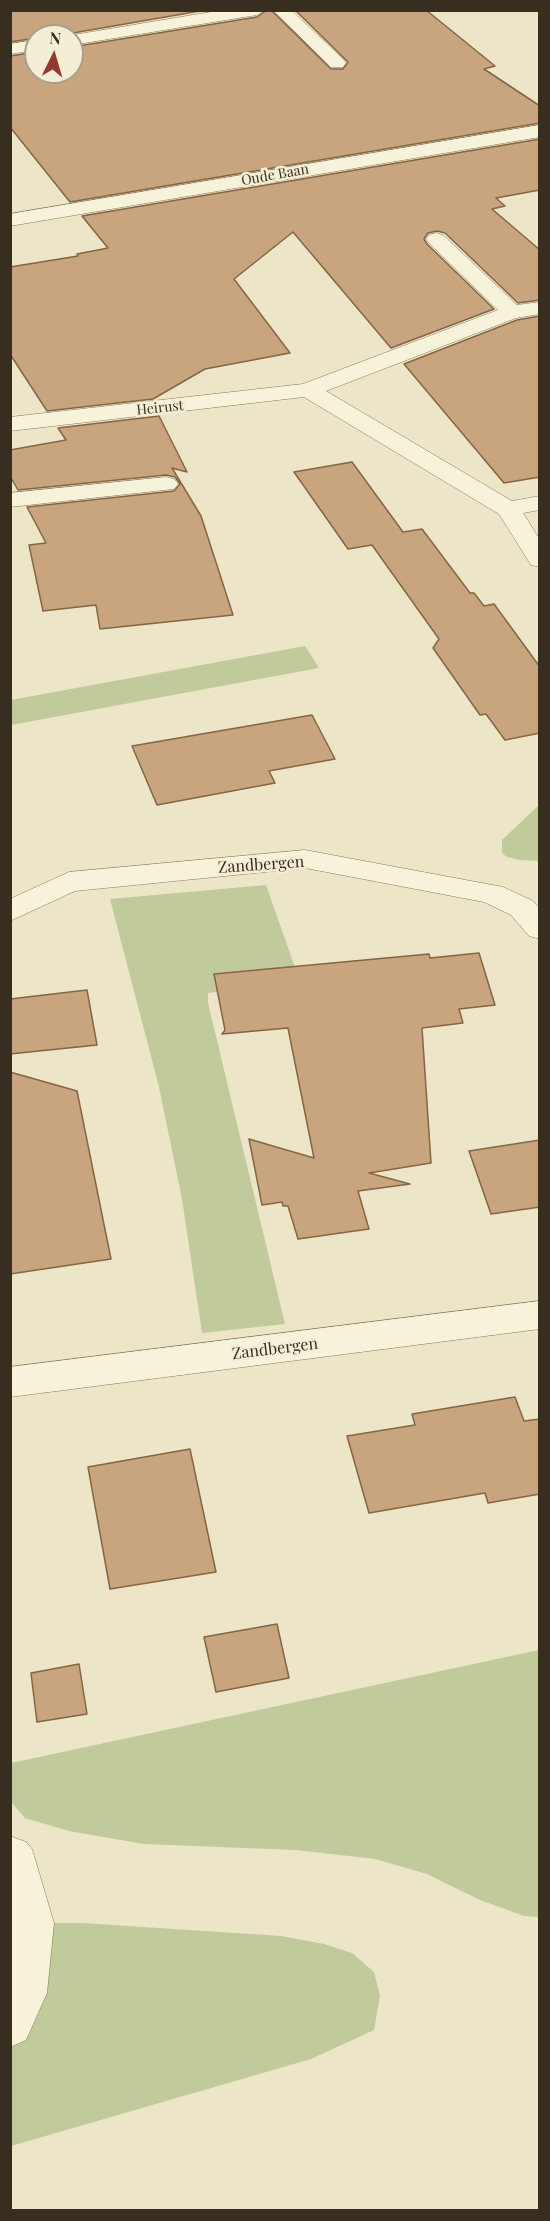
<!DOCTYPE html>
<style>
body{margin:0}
#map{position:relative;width:550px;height:2221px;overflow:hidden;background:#ece5c7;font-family:"Playfair Display",serif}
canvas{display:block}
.frame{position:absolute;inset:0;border:12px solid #382e20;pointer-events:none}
.north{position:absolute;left:24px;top:24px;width:60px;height:60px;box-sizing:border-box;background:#f4eed6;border:2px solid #a9a18d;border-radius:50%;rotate:5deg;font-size:16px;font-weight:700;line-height:24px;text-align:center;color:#382e20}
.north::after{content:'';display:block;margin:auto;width:21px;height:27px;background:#933a30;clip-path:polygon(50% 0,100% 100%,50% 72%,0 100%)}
</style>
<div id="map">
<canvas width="550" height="2221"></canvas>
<div class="frame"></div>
<div class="north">N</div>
</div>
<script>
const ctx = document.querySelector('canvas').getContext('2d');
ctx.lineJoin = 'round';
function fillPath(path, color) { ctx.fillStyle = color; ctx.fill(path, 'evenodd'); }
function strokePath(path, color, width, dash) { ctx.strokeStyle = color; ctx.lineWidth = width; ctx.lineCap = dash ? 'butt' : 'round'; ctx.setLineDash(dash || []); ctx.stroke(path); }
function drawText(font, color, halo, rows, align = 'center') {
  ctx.font = font + ' "Playfair Display",serif'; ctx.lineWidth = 5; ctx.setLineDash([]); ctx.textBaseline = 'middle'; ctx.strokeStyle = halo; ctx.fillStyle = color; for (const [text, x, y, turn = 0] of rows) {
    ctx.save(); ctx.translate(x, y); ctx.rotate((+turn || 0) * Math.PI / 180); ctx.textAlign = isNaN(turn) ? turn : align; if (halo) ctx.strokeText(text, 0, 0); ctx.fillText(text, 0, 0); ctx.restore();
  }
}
fillPath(new Path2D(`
 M 305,646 L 319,668 L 11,725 L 11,700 Z
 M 539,805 L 539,861 L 520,860 L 507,857 L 502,853 L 502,840 Z
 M 266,885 L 300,982 L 208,993 L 208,1003 L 285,1324 L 202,1333 L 182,1199 L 159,1087 L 110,899 Z
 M 539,1650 L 539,1917 L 524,1916 L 480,1900 L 427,1874 L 375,1859 L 296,1850 L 144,1844 L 69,1831 L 25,1818 L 11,1802 L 11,1763 Z
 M 41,1923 L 82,1923 L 281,1936 L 324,1944 L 352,1953 L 374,1972 L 380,1996 L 374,2030 L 311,2059 L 11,2146 L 11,1929 Z`), '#c0ca9b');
const building = new Path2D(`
 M 10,10 L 206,10 L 67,34 L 65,36 L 36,36 L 36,38 L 10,42 Z
 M 267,10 L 271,10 L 331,69 L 343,69 L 348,62 L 295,10 L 426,10 L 495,66 L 484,69 L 540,106 L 540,123 L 70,202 L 10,127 L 10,56 L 36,52 L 36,72 L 72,72 L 72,47 L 257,17 Z
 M 540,139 L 540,190 L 496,198 L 505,206 L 492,209 L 540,250 L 540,300 L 518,303 L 445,233 L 437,231 L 428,233 L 424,239 L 427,244 L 494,309 L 391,348 L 293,232 L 234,279 L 290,353 L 205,369 L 153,399 L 47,411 L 10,354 L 10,267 L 78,256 L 77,254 L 108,248 L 82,216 Z
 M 540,316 L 540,477 L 504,483 L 404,364 L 517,320 Z
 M 159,416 L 187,472 L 172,468 L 201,516 L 233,615 L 100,629 L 96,605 L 43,611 L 29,545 L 46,543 L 27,507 L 174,491 L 180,484 L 175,477 L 166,475 L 18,490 L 10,476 L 10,450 L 66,440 L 58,428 Z
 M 352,462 L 403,532 L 422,529 L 470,593 L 474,593 L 484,606 L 494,604 L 540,667 L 540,733 L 505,740 L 486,714 L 480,715 L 433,648 L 439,639 L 372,545 L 348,549 L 294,472 Z
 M 312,715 L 335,759 L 269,771 L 275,783 L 157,805 L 132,746 Z
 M 479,953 L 495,1005 L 459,1009 L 463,1023 L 422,1028 L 431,1163 L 369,1173 L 410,1184 L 358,1191 L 369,1229 L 298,1239 L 288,1206 L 283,1206 L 282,1202 L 262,1205 L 249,1139 L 314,1158 L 288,1028 L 222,1034 L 225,1030 L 214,974 L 429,954 L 430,958 Z
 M 87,990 L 97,1045 L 10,1054 L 10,999 Z
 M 10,1072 L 77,1091 L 111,1259 L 10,1274 Z
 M 540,1140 L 540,1207 L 491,1214 L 469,1151 Z
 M 515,1397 L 524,1421 L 540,1419 L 540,1494 L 488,1503 L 485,1493 L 369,1513 L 347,1436 L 415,1425 L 412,1414 Z
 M 190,1449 L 216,1572 L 110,1589 L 88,1467 Z
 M 277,1624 L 289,1678 L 216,1692 L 204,1637 Z
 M 79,1664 L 87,1714 L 37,1722 L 31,1673 Z`);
fillPath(building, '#c8a57f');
strokePath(building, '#856544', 1.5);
const minor = new Path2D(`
 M 223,10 L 265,10 L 257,15 L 72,45 L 72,36 L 67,36 Z
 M 273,10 L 291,10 L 343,59 L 346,63 L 343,67 L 331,67 Z
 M 36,40 L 36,50 L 10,54 L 10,44 Z
 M 436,233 L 443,235 L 517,305 L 540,302 L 540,314 L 516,318 L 326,391 L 512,501 L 540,496 L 540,510 L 523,513 L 540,540 L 540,567 L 531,565 L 499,514 L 304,397 L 10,431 L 10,417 L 303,384 L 498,310 L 429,243 L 426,239 L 429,235 Z
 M 166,477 L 174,479 L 178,484 L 174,489 L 10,507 L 10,493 Z
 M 305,850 L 503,887 L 533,901 L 540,909 L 540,939 L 529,936 L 511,915 L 484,902 L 305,868 L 75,891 L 10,921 L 10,899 L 69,872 Z
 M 540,1301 L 540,1329 L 10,1397 L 10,1367 Z
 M 10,1836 L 26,1842 L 32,1849 L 54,1923 L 47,1993 L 26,2040 L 10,2047 Z`);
const tertiary = new Path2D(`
 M 540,125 L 540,137 L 10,226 L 10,214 Z`);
strokePath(minor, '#87785d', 1);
strokePath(tertiary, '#87785d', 1);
fillPath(minor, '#f7f2da');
fillPath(tertiary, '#f7f2da');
drawText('14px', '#382e20', '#f4eed6', [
 ["Oude Baan",275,175,-10],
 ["Heirust",160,408,-6]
]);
drawText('16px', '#382e20', '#f4eed6', [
 ["Zandbergen",261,865,-4],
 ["Zandbergen",275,1349,-7]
]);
</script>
